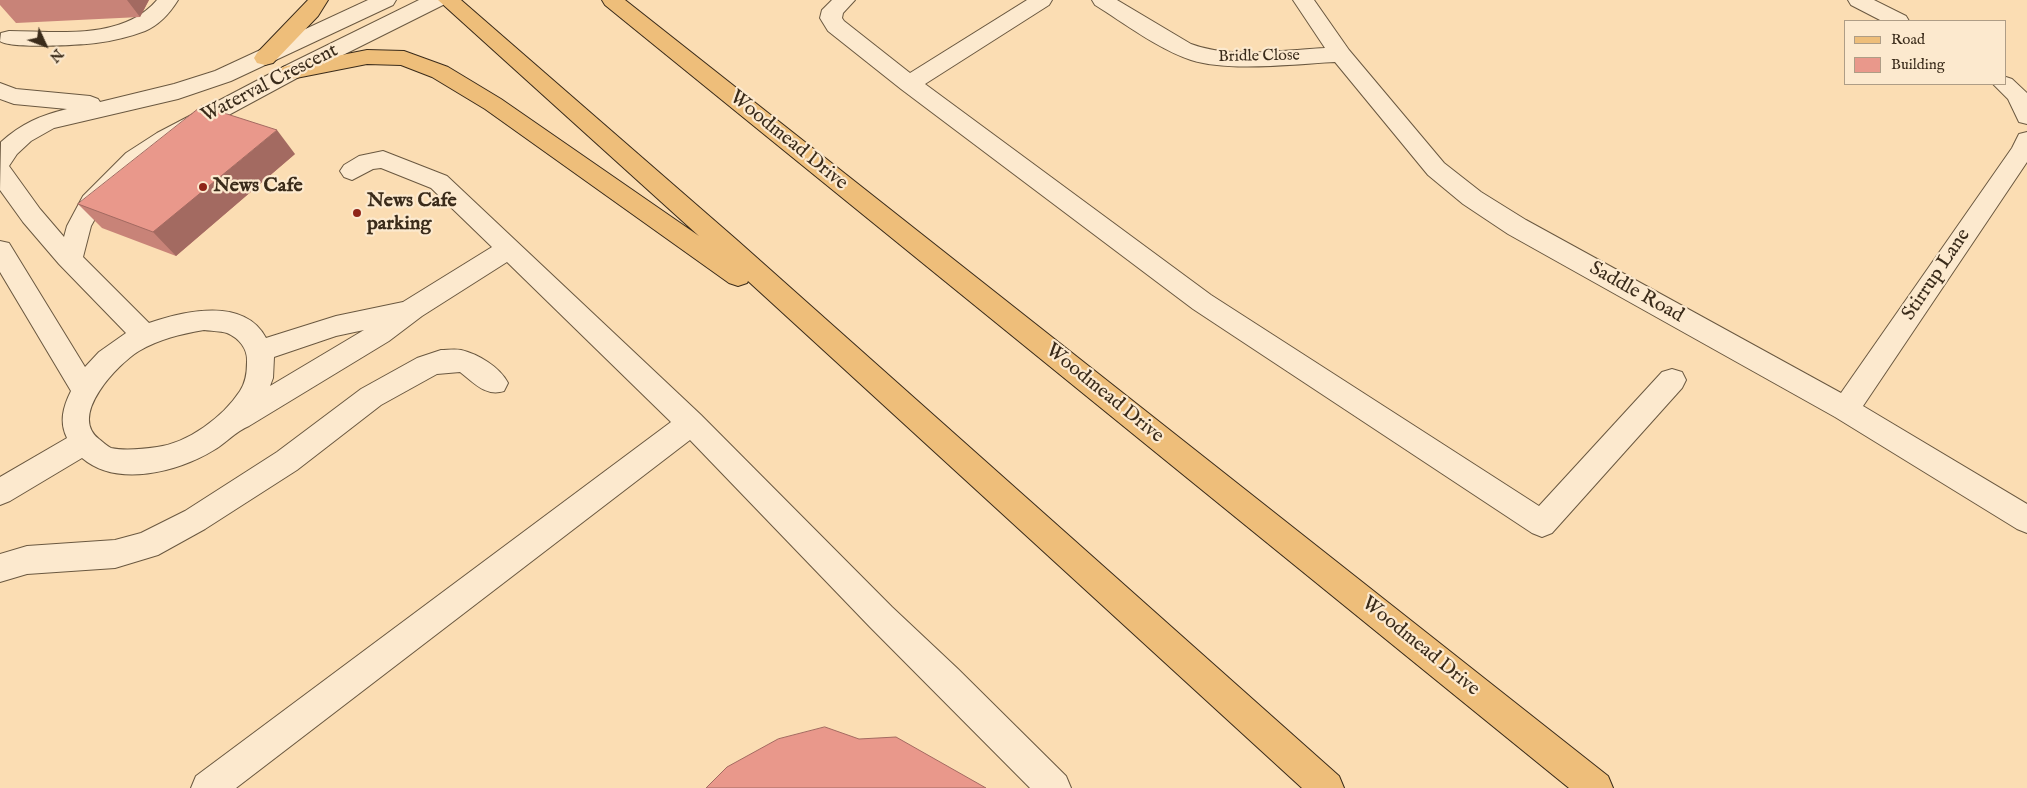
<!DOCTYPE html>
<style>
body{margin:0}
#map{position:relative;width:2027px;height:788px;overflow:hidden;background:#fbddb3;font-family:"IM FELL English",serif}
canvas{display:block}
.legend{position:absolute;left:1844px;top:20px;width:162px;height:65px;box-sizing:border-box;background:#fce9ce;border:1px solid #ae9d86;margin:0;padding:6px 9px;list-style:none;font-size:15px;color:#3a2b1a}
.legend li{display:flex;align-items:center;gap:10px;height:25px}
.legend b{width:25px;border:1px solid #ae9d86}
.north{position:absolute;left:20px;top:20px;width:50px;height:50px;-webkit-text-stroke:4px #fce9ce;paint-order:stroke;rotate:133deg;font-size:14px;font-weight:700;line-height:20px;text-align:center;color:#3a2b1a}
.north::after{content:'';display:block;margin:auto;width:18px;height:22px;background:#3a2b1a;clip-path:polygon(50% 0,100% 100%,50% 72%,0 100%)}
</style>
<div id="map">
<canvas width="2027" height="788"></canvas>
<ul class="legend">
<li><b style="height:6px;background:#eebe7a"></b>Road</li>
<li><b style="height:14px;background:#e9988b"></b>Building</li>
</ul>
<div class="north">N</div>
</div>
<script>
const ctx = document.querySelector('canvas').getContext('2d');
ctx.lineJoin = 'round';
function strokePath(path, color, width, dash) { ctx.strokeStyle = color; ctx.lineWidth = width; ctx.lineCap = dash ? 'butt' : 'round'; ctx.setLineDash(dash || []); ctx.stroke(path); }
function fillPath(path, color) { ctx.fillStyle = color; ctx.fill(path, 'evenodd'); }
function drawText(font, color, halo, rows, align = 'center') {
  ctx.font = font + ' "IM FELL English",serif'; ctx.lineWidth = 4.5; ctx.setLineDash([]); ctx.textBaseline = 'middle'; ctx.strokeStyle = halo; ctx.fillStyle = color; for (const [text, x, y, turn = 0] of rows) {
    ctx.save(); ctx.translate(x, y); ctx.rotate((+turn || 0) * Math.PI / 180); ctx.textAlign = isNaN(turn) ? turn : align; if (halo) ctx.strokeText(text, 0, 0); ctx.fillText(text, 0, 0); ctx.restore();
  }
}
const minor = new Path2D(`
 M 157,0 L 178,0 C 170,13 159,25 145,31 C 129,37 112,41 96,43 C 81,45 9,49 0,41 L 1,33 L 9,31 C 57,31 122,41 157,0 Z
 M 368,0 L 396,0 L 393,5 L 231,81 L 178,99 L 54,128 L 31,141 L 17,154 L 9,166 L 40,209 L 64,237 L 67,226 L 83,196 L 126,153 L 157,133 L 283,67 L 419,0 L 446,0 L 443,5 L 299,77 L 173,145 L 142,165 L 101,208 L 91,226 L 83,257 L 149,323 C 185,311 244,297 266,338 L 336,316 L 403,302 L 492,247 L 431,188 L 381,168 L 373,169 L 352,180 L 344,177 L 340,171 L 344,165 L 359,156 L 383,151 L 447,176 L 701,415 L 892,607 L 958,669 L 1066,776 L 1071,788 L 1030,788 L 870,627 L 690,440 L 236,788 L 191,788 L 196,776 L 671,422 L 507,262 L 422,316 L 389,341 L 249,426 C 236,431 226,443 214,450 C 178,472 117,488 82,458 L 10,501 L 0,505 L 0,477 L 67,438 C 59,422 63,407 71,391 L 0,272 L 0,241 L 9,243 L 85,367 L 99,352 L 126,333 L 59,264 L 23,222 L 0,190 L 1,142 C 21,124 41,115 67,109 L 14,104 L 0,99 L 0,83 L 16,89 L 90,96 L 98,99 L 100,102 L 174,84 L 215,71 ZM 204,330 C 211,331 220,331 227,333 C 239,338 248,349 247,362 C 247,372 246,382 240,391 C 223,417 188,443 157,447 C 143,449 125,451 111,448 C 107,446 103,442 99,439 C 68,415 118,364 139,351 C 159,339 181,334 204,330 ZM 364,330 L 270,386 L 273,378 L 274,357 L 336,336 Z
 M 832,0 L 855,0 L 843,13 L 842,18 L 844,21 L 910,73 L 1027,0 L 1052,0 L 1049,5 L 925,84 L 1211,295 L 1539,506 L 1662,372 L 1672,369 L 1682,372 L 1686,380 L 1682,388 L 1552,533 L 1542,537 L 1532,533 L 1193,309 L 901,89 L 828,31 L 820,18 L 822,10 Z
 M 1092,0 L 1117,0 L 1191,44 C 1230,59 1283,50 1325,48 L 1293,0 L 1314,0 L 1349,50 L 1444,163 L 1481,192 L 1526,220 L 1841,393 L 2012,148 L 2019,134 L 2027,132 L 2027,162 L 1863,406 L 2027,504 L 2027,533 L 2017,529 L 1835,417 L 1508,234 L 1463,204 L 1428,175 L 1335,62 C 1294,64 1228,72 1191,60 C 1158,49 1124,23 1095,5 Z
 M 1848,0 L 1874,0 L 1906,16 L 1909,21 L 1882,21 L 1851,5 Z
 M 2006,77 L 2012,79 L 2027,93 L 2027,124 L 2019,122 L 2008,99 L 1993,84 L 2006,84 Z
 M 441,350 C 447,350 455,349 461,350 C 478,354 500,367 508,383 L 504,391 C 486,397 474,383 460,372 L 437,374 L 381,405 L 297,470 L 205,529 L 158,555 L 115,568 L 27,574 L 0,582 L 0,554 L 27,546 L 115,540 L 141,533 L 185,511 L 277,452 L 361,389 L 417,358 Z`);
const major = new Path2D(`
 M 308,0 L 328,0 L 318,16 L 273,63 L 265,65 L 257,63 L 254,58 L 257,53 Z
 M 438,0 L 461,0 L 738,241 L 1339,776 L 1344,788 L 1302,788 L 748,281 L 747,283 L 738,286 L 729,283 L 485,109 L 432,77 L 401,65 L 367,64 L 291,79 L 283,77 L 280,72 L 283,67 L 291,65 L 367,50 L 404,51 L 448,67 L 501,99 L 699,236 Z
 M 602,0 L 625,0 L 1608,776 L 1613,788 L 1569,788 L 605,5 Z`);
strokePath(minor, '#6a5840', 2);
strokePath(major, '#3a2b1a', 2);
fillPath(minor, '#fce9ce');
fillPath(major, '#eebe7a');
fillPath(new Path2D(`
 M 0,0 L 149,0 L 140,17 L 16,23 L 0,5 Z
 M 295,154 L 176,256 L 102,228 L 78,204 Z`), '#c88378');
fillPath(new Path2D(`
 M 127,0 L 149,0 L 140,17 Z
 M 277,130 L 295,154 L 176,256 L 153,232 Z`), '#a36a61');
const building = new Path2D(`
 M 202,106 L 277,130 L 153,232 L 78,204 Z
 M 825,727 L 859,739 L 896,737 L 986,788 L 706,788 L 727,767 L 778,739 Z`);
fillPath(building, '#e9988b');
strokePath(building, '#a36a61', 1);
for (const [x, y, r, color] of [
 [203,187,5,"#8f2418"],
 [357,213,5,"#8f2418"]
]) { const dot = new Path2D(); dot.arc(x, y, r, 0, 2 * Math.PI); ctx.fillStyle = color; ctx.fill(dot); strokePath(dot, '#fce9ce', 2); }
drawText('16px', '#3a2b1a', '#fce9ce', [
 ["Bridle Close",1259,57,-1]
]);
drawText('20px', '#3a2b1a', '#fce9ce', [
 ["Waterval Crescent",270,84,-27],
 ["Woodmead Drive",788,141,39],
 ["Stirrup Lane",1937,275,-56],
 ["Saddle Road",1636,293,29],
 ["Woodmead Drive",1104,394,39],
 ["Woodmead Drive",1420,647,39]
]);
drawText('bold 20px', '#3a2b1a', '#fce9ce', [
 ["News Cafe",213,187],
 ["News Cafe",367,202],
 ["parking",367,225]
], 'left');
</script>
